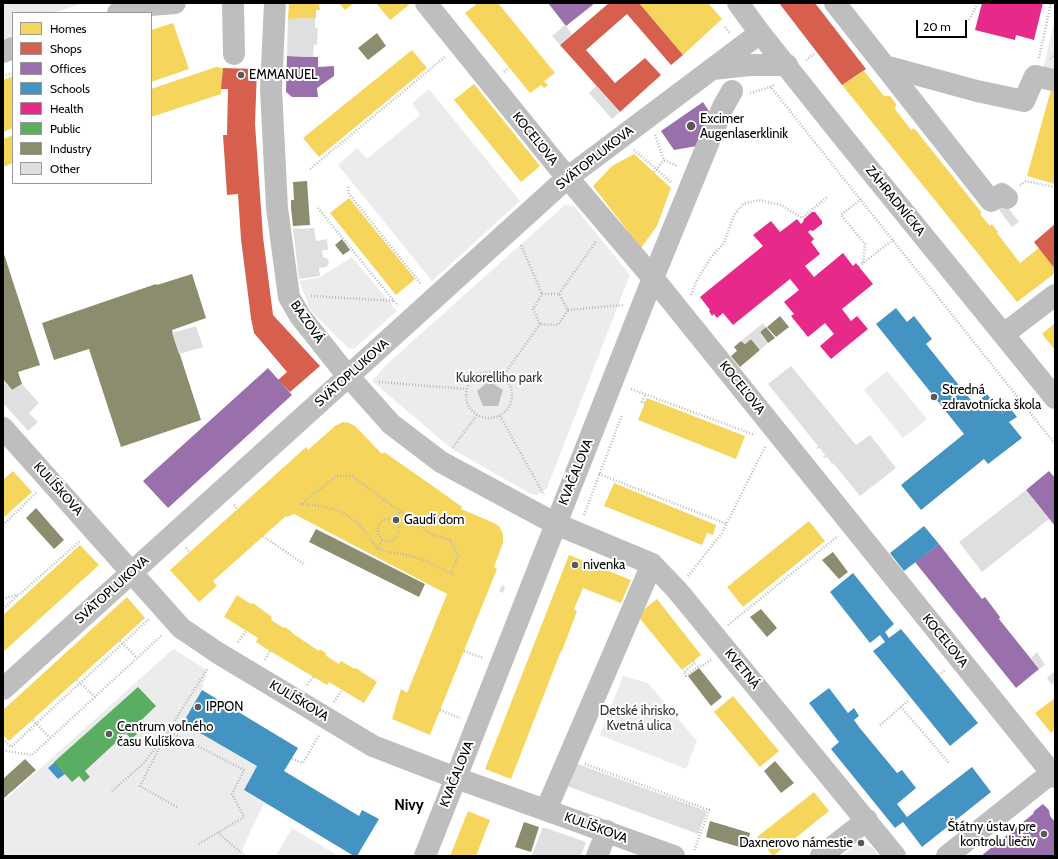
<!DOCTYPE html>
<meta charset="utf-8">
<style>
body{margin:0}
#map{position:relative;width:1058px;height:859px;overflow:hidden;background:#fff;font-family:Cabin,sans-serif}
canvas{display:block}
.frame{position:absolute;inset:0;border:4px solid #000;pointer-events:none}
.legend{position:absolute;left:12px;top:12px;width:140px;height:172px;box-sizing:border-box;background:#fff;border:1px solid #999;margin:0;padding:5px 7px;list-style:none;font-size:12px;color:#000}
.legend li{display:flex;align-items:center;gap:8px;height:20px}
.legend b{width:20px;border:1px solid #999}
.scale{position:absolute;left:916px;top:20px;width:51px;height:18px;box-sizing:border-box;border:2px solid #000;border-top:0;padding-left:5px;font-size:12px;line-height:14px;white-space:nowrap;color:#000;-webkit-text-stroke:3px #fff;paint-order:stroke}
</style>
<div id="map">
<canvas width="1058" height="859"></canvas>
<div class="frame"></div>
<ul class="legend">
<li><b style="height:11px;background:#f6d55c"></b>Homes</li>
<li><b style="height:11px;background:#d6604d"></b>Shops</li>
<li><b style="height:11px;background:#9970ab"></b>Offices</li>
<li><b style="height:11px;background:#4393c3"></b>Schools</li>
<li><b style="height:11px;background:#e7298a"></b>Health</li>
<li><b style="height:11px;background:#5aae61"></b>Public</li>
<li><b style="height:11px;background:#8c8c6e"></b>Industry</li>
<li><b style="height:11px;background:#dfdfdf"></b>Other</li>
</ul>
<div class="scale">20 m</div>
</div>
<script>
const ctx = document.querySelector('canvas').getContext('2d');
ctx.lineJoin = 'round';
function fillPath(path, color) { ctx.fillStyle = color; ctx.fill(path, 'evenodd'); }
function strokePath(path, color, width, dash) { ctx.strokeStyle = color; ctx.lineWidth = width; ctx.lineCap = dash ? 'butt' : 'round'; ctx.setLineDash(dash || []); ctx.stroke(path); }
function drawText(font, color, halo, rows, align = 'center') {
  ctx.font = font + ' Cabin,sans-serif'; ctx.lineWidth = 4; ctx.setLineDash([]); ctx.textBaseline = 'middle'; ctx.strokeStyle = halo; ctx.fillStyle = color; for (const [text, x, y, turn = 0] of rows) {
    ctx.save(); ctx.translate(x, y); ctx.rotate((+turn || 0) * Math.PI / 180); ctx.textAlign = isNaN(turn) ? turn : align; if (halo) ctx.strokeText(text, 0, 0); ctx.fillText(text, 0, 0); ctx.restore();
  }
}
fillPath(new Path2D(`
 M 3,3 L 83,3 L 54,13 L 13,13 L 13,40 L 3,44 Z
 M 1055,19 L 1055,77 L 1042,74 Z
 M 429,89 L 520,201 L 432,281 L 338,165 L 357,148 L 367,159 L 420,115 L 412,103 Z
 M 565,205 L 574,206 L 630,275 L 547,488 L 538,495 L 531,494 L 452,449 L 372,381 L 387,364 Z
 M 352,257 L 397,311 L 355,348 L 349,349 L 311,311 L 299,281 L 320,277 Z
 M 887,371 L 927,419 L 903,438 L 864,390 Z
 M 173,649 L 207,670 L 202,690 L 184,723 L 257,766 L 244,790 L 264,803 L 239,856 L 3,856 L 3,802 Z
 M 623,676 L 648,683 L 697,741 L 686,769 L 600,735 Z
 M 292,828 L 339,856 L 276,856 Z
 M 865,844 L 873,848 L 879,856 L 842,856 L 856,845 Z`), '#ececec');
fillPath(new Path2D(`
 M 489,381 L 503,390 L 498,406 L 483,406 L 477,391 Z`), '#bfbfbf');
fillPath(new Path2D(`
 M 289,3 L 319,3 L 320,10 L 316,10 L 316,18 L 288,19 Z
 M 339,3 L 354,3 L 345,10 Z
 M 376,3 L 408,3 L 409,5 L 390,20 Z
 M 478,3 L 498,3 L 555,73 L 544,81 L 548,85 L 544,88 L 541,85 L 530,93 L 465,13 Z
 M 639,3 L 708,3 L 722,19 L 683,55 Z
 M 173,23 L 189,69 L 151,82 L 151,30 Z
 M 412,50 L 427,68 L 319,157 L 303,138 Z
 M 216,67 L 223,68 L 221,94 L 151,117 L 151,89 Z
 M 864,71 L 884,96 L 890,96 L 896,104 L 895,109 L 911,130 L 914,128 L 982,213 L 980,214 L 990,226 L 992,224 L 998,232 L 997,233 L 1020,263 L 1039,248 L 1055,269 L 1055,273 L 1017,302 L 842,85 Z
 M 13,76 L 13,128 L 3,132 L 3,80 Z
 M 474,84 L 540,166 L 521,182 L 454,100 Z
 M 1052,86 L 1055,87 L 1055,184 L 1027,176 Z
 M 13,135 L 13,163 L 3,167 L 3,139 Z
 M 634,154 L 671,188 L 657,226 L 641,248 L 593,186 L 612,166 Z
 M 349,198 L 415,279 L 396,295 L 330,213 Z
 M 1055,323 L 1055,350 L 1042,334 Z
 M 647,398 L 745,436 L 736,459 L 638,420 Z
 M 343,422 L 349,423 L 355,426 L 382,454 L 384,452 L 387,454 L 444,494 L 462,507 L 461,509 L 494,523 L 499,526 L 503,534 L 503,543 L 494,567 L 497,569 L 430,735 L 392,719 L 401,689 L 407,693 L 447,594 L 294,514 L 287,517 L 286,516 L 213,581 L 217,586 L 199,602 L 170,570 L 306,447 L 308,450 L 335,426 Z
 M 13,471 L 32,492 L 3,518 L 3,480 Z
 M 614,483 L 716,525 L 713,535 L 707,533 L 702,545 L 604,506 Z
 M 809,521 L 825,541 L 743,607 L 727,587 Z
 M 80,545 L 99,565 L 3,652 L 3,615 Z
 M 569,555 L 631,580 L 621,603 L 583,588 L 574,609 L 577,611 L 562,651 L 561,651 L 511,779 L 485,769 Z
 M 237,595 L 251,604 L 253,603 L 272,617 L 271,620 L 284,628 L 285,627 L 292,632 L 292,633 L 319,651 L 320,649 L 327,654 L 325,655 L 339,664 L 341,661 L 355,669 L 356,668 L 377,682 L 364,703 L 329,682 L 327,685 L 270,651 L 256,642 L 258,638 L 224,617 Z
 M 127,597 L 145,618 L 9,741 L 3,735 L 3,710 Z
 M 657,599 L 701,655 L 682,670 L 637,615 Z
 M 733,696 L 779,751 L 760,767 L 714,712 Z
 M 1055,698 L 1055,730 L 1051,733 L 1035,713 Z
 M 814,792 L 829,811 L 773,856 L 757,837 Z
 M 468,811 L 490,820 L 476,856 L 450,856 Z`), '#f6d55c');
fillPath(new Path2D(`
 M 609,3 L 639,3 L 683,55 L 671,65 L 627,14 L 586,50 L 615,83 L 645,58 L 661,75 L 620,112 L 560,45 Z
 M 779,3 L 815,3 L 866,69 L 842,85 Z
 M 223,68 L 257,69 L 255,124 L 263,237 L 273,315 L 320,366 L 290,392 L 278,380 L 287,372 L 254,333 L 251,318 L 241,239 L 238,194 L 227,195 L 223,135 L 227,135 L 228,89 L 221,89 Z
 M 1055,224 L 1055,269 L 1034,242 Z`), '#d6604d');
fillPath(new Path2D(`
 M 548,3 L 595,3 L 566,26 Z
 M 287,56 L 318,57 L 318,67 L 334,66 L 334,76 L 317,88 L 318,97 L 292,97 L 286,92 Z
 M 703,102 L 710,113 L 697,146 L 674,150 L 661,131 Z
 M 268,368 L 292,395 L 168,508 L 143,481 Z
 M 1049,471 L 1055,478 L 1055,526 L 1026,490 Z
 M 939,544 L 982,599 L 985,597 L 1000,617 L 999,619 L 1039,669 L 1016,688 L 915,562 Z
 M 1043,804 L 1049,810 L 1050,816 L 1055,822 L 1055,856 L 981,856 L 1033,814 L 1034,811 Z`), '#9970ab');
fillPath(new Path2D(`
 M 896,308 L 907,322 L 914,316 L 932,339 L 926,344 L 974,404 L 987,394 L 994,403 L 1002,398 L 1017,417 L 1009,422 L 1022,438 L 988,464 L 984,459 L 921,510 L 901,485 L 964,434 L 876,324 Z
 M 924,526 L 939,544 L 904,571 L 890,553 Z
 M 853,573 L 894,624 L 885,632 L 889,638 L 901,629 L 978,723 L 950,746 L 873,651 L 885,642 L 880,635 L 870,643 L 830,592 Z
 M 829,688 L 848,713 L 854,708 L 859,716 L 854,720 L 859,727 L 897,773 L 902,770 L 916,788 L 897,804 L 907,817 L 972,767 L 991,792 L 922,847 L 903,822 L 895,828 L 831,749 L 839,742 L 809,703 Z
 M 202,690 L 298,748 L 284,771 L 359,816 L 362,810 L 379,819 L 357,856 L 354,856 L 244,790 L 257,766 L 183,723 Z
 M 55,762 L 65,774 L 58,779 L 48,768 Z`), '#4393c3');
fillPath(new Path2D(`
 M 982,3 L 1043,3 L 1034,40 L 1016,35 L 1015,40 L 975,30 Z
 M 812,212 L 815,212 L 822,221 L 822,224 L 813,231 L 810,230 L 808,232 L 814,239 L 811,242 L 820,254 L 805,266 L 814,277 L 843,253 L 853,266 L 856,263 L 873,284 L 842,309 L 851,321 L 857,316 L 868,329 L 831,359 L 820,346 L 834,334 L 825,323 L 808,337 L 791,316 L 794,314 L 784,302 L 799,290 L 790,279 L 733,325 L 723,313 L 717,318 L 714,314 L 712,316 L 709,311 L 710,310 L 700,297 L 763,246 L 753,235 L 771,221 L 780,232 L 797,219 L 801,224 L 803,222 L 804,219 Z`), '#e7298a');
fillPath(new Path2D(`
 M 138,687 L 156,706 L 133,728 L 137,734 L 131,739 L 126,733 L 85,771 L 90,777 L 84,782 L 79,776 L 72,782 L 54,762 Z`), '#5aae61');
fillPath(new Path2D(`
 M 377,33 L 386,46 L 368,60 L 358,48 Z
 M 307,181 L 310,225 L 293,226 L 291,208 L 291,200 L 294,200 L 293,182 Z
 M 342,239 L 350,250 L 343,255 L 335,245 Z
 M 3,251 L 40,365 L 18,372 L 22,384 L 12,390 L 3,379 Z
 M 192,274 L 206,318 L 172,330 L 201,420 L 121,447 L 89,349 L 54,360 L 42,323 L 156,284 L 157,285 Z
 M 780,316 L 789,327 L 776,337 L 767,327 Z
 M 766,327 L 775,338 L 768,343 L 760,332 Z
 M 751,339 L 760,350 L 740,367 L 731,356 L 737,351 L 734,347 L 741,341 L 745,344 Z
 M 36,508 L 64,540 L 54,549 L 26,518 Z
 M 316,529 L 425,584 L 419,597 L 309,542 Z
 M 833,552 L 848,572 L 839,579 L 822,560 Z
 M 761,609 L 777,628 L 767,637 L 750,617 Z
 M 699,668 L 722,697 L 711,706 L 688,676 Z
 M 25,759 L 36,770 L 3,799 L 3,779 Z
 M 775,761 L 794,783 L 781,793 L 764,771 Z
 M 710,821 L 750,833 L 746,849 L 706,837 Z
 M 524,822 L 539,827 L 531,852 L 515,847 Z`), '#8c8c6e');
fillPath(new Path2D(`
 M 315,18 L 315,28 L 318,28 L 317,45 L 314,44 L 313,57 L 287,56 L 288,19 Z
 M 565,25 L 572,34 L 560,45 L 552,36 Z
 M 596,86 L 620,112 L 612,119 L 589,93 Z
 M 1003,201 L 1019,222 L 1012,227 L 996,206 Z
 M 314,228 L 316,241 L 327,239 L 328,250 L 322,250 L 323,257 L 328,259 L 329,262 L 328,265 L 326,267 L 319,268 L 320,276 L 299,279 L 293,229 Z
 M 763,323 L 766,327 L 760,332 L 768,343 L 760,350 L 751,339 L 745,344 L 741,341 Z
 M 196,326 L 203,347 L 179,354 L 172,333 Z
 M 791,366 L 856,445 L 870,435 L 896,468 L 860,496 L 833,463 L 832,464 L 827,457 L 824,458 L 823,457 L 825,455 L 820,448 L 817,449 L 816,448 L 818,446 L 768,384 Z
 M 3,379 L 12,390 L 22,384 L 39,403 L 29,413 L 38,422 L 28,431 L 3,403 Z
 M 1026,490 L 1049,519 L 982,572 L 959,542 Z
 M 502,585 L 505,587 L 503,593 L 499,591 Z
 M 1037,652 L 1045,665 L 1039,669 L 1031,658 Z
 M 1055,671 L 1055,682 L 1052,685 L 1047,678 Z
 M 575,763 L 707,811 L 698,834 L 567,786 Z
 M 543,827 L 586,842 L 581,856 L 536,856 L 532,855 Z`), '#dfdfdf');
strokePath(new Path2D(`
 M 969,20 L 978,3
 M 725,27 L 730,33
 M 1039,58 L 1051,3
 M 1050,59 L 1055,54
 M 806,60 L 814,54
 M 504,72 L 509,68
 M 3,76 L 13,73
 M 770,86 L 1055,444
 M 750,93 L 771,87 L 774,85
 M 655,135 L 664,160 L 677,166
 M 634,150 L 671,182
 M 310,169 L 446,56
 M 654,172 L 664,160
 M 1020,185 L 1026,181 L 1055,187
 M 348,187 L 349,194 L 421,284
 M 861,199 L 841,215 L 865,244 L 863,263
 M 318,208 L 398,306
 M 521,245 L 542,294
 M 859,266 L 893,240
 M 542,294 L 559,294 L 568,310 L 558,325 L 540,324 L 533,309 Z
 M 559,294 L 597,240
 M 691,295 L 696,282 L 711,257 L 724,243 L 734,215 L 743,204 L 759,200 L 781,205 L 802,218 L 827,197
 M 311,296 L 395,301
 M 568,310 L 623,305
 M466 395a23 23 0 1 1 46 0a23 23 0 1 1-46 0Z
 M 503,376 L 540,324
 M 379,382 L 466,389
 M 631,389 L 755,435
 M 645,403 L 642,402 L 645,394
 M 1002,413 L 1019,399
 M 500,416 L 544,495
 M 453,447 L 477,415
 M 599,474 L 727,524
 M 300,504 C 311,505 323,506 334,509 C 354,515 365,532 377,548
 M 302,504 L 336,476 L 352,476 L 431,534 L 450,540 L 458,556 L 451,574
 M 234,505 L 238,509
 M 584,515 L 622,415
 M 394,521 L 400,511
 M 3,525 L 36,493
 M 263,536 L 305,565
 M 382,540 C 371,526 384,514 394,521 C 396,522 397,524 399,526 C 399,538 394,544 382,540 L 377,548 C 388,553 400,553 411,556 C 426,560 440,568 454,575
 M 186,548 L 190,552
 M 688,576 L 722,533 L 765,447
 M 3,599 L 20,594 L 80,541
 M 3,609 L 18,595
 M 728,625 L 838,536
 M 120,641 L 137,658
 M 238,642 L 246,631
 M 464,651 L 483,658
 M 265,660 L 270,651
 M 693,661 L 695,663 L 684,672 L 686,676 L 699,666 L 702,666 L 711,660
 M 939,675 L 945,670
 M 77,680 L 95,697
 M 307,685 L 313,677
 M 334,702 L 342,690
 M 901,707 L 949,763
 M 440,710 L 460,718
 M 33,720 L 50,738
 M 880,725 L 909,700
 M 168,731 L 208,668
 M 3,739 L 11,747 L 149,619
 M 6,751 L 32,755 L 162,635
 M 292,759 L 303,763 L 319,735
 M 585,764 L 709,810 L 694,851
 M 112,791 L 143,764 L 164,737
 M 177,807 L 140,786 L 168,731 L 244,770 L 232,794 L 244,817 L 197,845
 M 218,833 L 245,856`), '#b9b9b9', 2.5, [1, 2]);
strokePath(new Path2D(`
 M 233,3 L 234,54
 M 275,3 L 271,89 L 277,208 L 289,297 L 300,316 L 342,369 L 391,424 L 441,462 L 556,524 L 652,564 L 677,590 L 895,856
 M 426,3 L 556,164 L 653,278 L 1055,777
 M 738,3 L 760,33 L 843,137 L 1055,398
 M 835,3 L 991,201 L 1002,194 L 1007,198
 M 118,13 L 138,6 L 175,3
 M 3,52 L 13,48
 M 885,66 L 977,91 L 1024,101 L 1035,76 L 1053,80
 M 713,69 L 749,65 L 787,65
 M 1004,334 L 1055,295
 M 3,428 L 181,628 L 218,653 L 373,746 L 456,778 L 674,856
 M 3,689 L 567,178 L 760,33
 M 546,810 L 652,564
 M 425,856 L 653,278 L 723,107 L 732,91
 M 597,856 L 607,831
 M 821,856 L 867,820
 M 947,856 L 1055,770`), '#bebebe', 22);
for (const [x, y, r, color] of [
 [241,75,4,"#595959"],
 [691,126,5,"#595959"],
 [934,397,4,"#595959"],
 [396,520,4,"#595959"],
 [575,565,4,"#595959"],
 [198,707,4,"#595959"],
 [109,734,4,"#595959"],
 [1044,834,4,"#595959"],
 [861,843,4,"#595959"]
]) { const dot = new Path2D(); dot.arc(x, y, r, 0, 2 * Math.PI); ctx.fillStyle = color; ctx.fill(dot); strokePath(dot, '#fff', 1.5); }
drawText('13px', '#000', '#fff', [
 ["EMMANUEL",249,75],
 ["Excimer",700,119],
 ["Augenlaserklinik",700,134],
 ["Stredná",942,390],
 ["zdravotnícka škola",942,405],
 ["Gaudí dom",404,520],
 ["nivenka",583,565],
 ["IPPON",206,707],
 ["Centrum voľného",117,727],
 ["času Kulíškova",117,742],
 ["Štátny ústav pre",1036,827,"right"],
 ["kontrolu liečiv",1036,842,"right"],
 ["Daxnerovo námestie",853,843,"right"]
], 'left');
drawText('13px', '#000', '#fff', [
 ["KOCEĽOVA",535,139,51],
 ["SVÄTOPLUKOVA",595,158,-38],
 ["ZÁHRADNÍCKA",895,201,51],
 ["BAZOVÁ",307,322,55],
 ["SVÄTOPLUKOVA",352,373,-42],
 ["KOCEĽOVA",742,388,51],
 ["KVAČALOVA",576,472,-68],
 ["KULÍŠKOVA",58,489,48],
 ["SVÄTOPLUKOVA",112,590,-42],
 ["KOCEĽOVA",945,641,51],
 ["KVETNÁ",742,669,51],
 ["KULÍŠKOVA",299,701,31],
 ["KVAČALOVA",457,774,-68],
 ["KULÍŠKOVA",596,828,20]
]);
drawText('13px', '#333', '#fff', [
 ["Kukorelliho park",499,378],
 ["Detské ihrisko,",639,711],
 ["Kvetná ulica",639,726]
]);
drawText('bold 15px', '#000', '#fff', [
 ["Nivy",409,806]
]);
</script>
